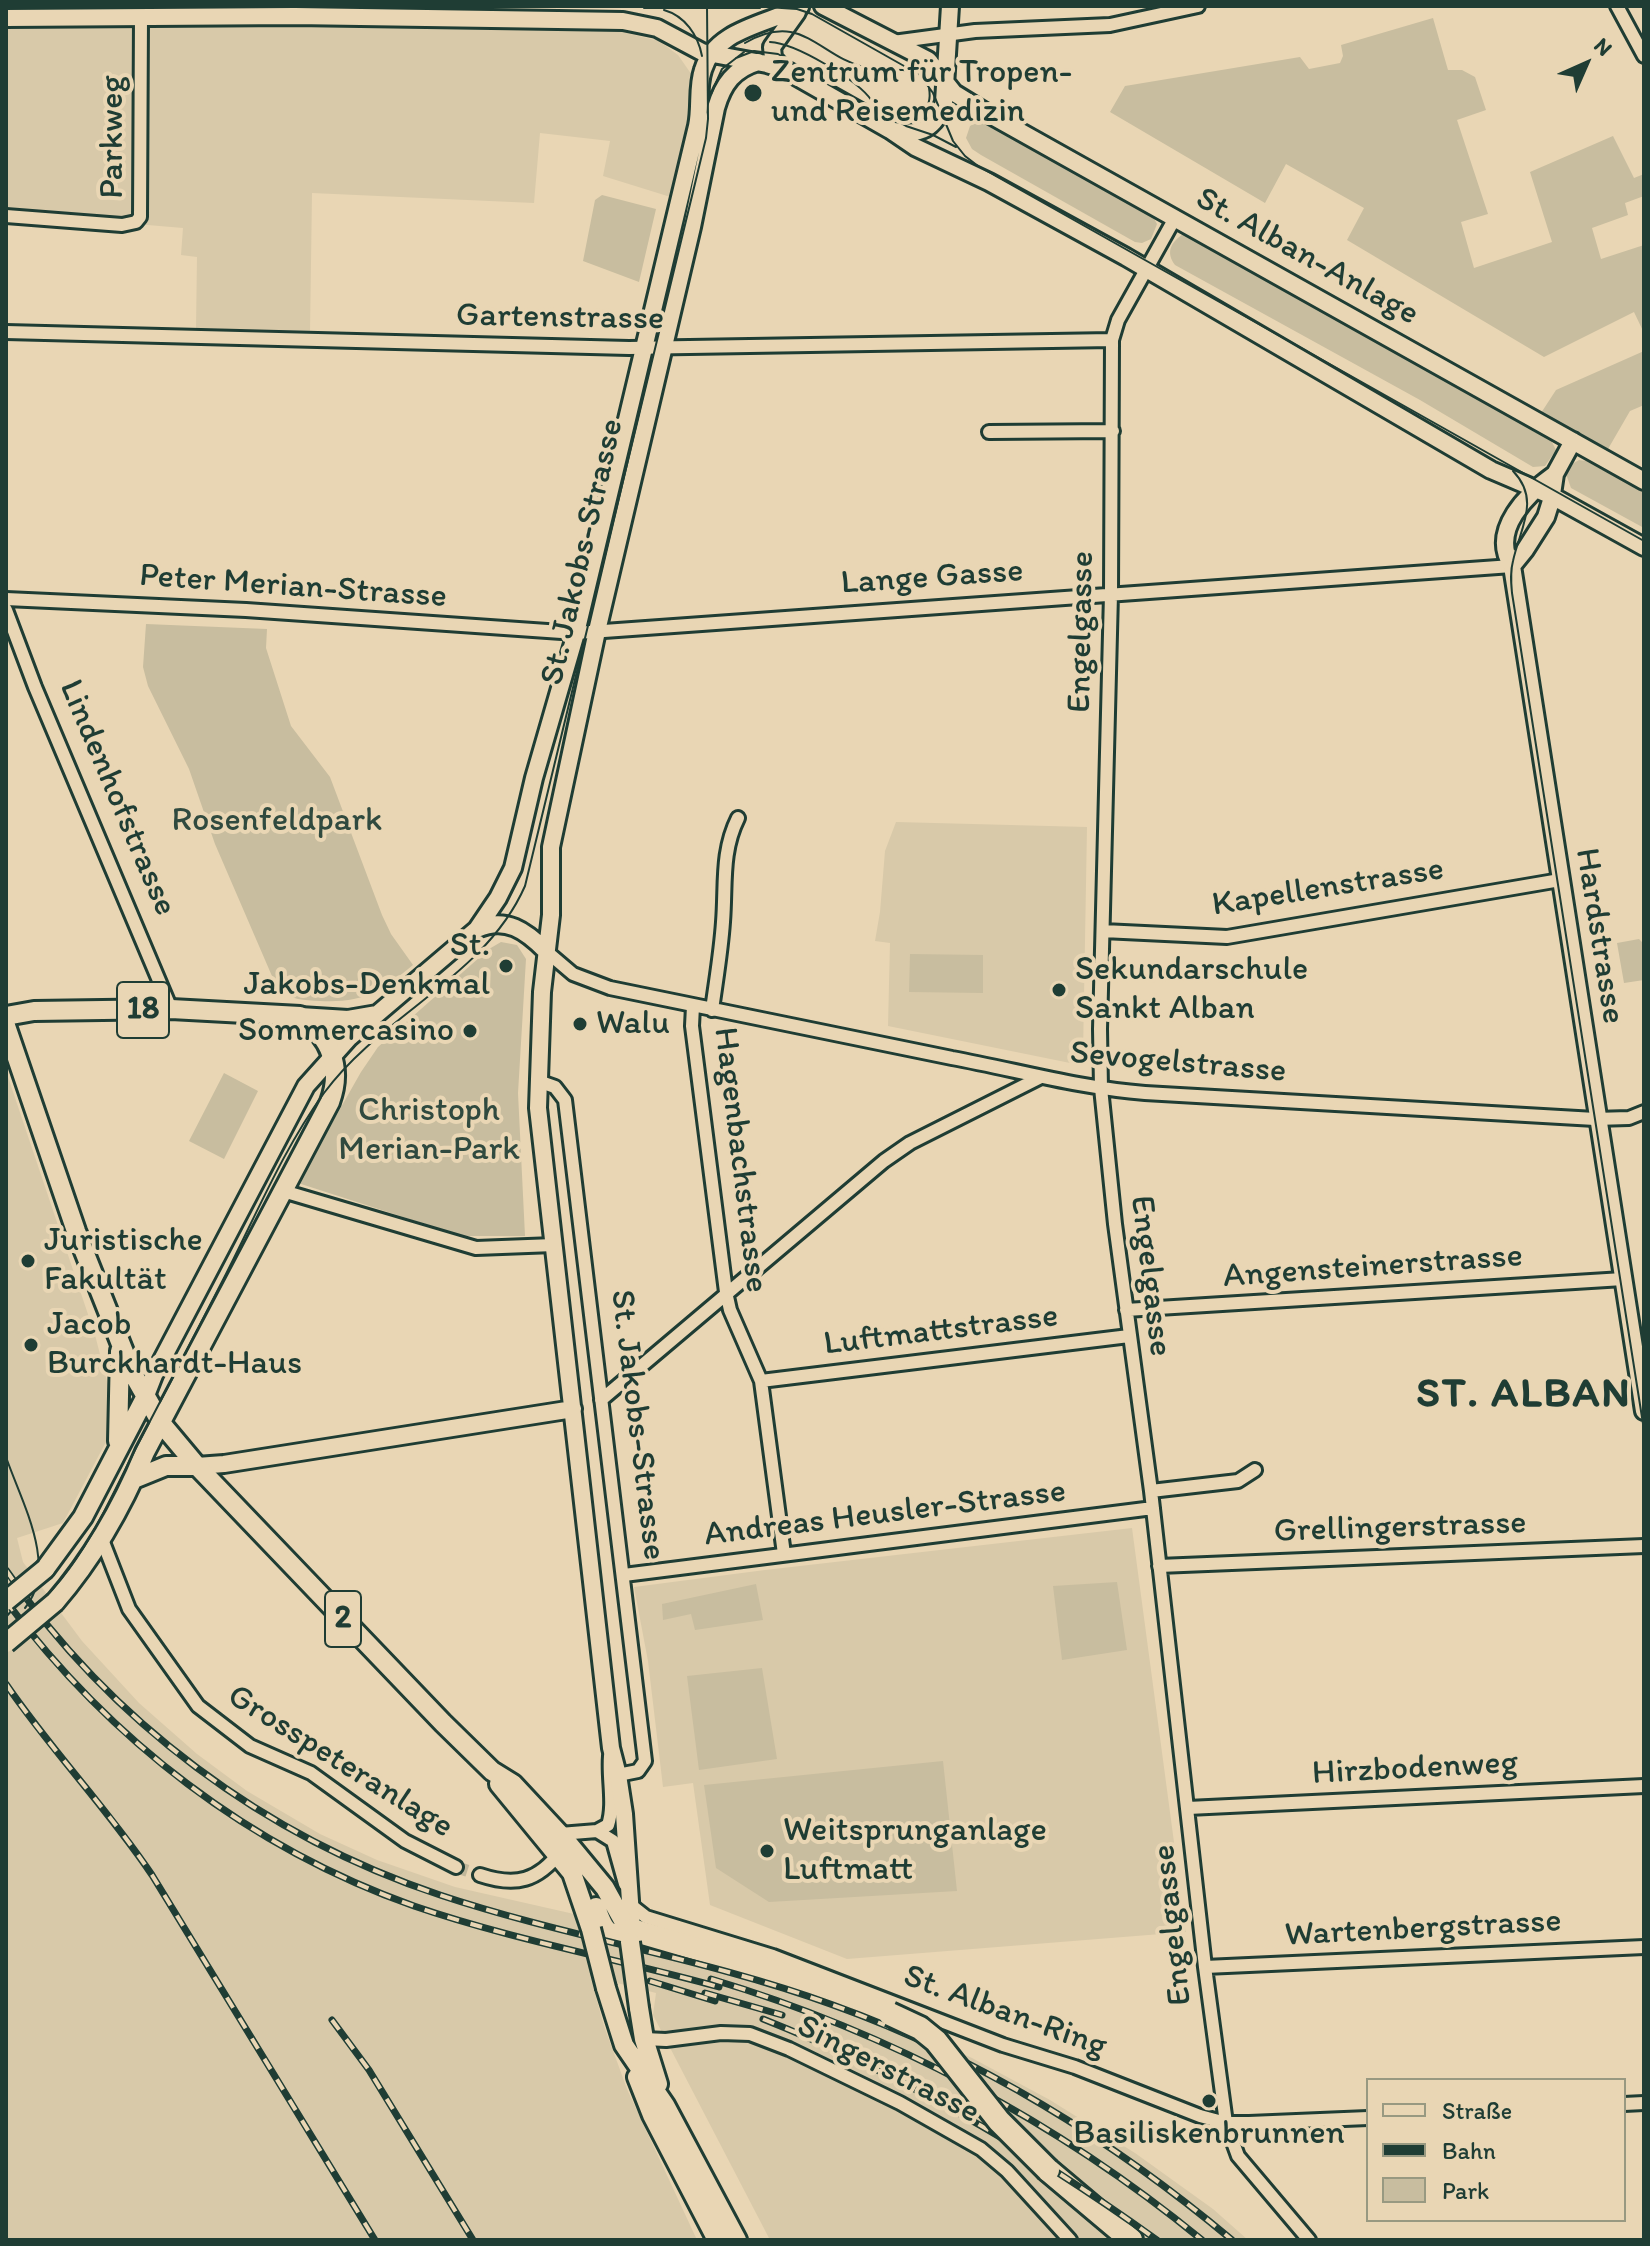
<!DOCTYPE html>
<meta charset="utf-8">
<style>
body{margin:0}
#map{position:relative;width:1650px;height:2246px;overflow:hidden;background:#e9d6b4;font-family:Itim,sans-serif}
canvas{display:block}
.frame{position:absolute;inset:0;border:8px solid #1f3d34;pointer-events:none}
.legend{position:absolute;left:1366px;top:2078px;width:260px;height:144px;box-sizing:border-box;background:#e9d6b4;border:2px solid #989981;margin:0;padding:10px 14px;list-style:none;font-size:24px;color:#1f3d34}
.legend li{display:flex;align-items:center;gap:16px;height:40px}
.legend b{width:40px;border:2px solid #989981}
.north{position:absolute;left:1546px;top:24px;width:80px;height:80px;-webkit-text-stroke:6px #e9d6b4;paint-order:stroke;rotate:45deg;font-size:22px;font-weight:700;line-height:32px;text-align:center;color:#1f3d34}
.north::after{content:'';display:block;margin:auto;width:28px;height:36px;background:#1f3d34;clip-path:polygon(50% 0,100% 100%,50% 72%,0 100%)}
</style>
<div id="map">
<canvas width="1650" height="2246"></canvas>
<div class="frame"></div>
<ul class="legend">
<li><b style="height:10px;background:#e9d6b4"></b>Straße</li>
<li><b style="height:10px;background:#1f3d34"></b>Bahn</li>
<li><b style="height:22px;background:#c8bd9f"></b>Park</li>
</ul>
<div class="north">N</div>
</div>
<script>
const ctx = document.querySelector('canvas').getContext('2d');
ctx.lineJoin = 'round';
function fillPath(path, color) { ctx.fillStyle = color; ctx.fill(path, 'evenodd'); }
function strokePath(path, color, width, dash) { ctx.strokeStyle = color; ctx.lineWidth = width; ctx.lineCap = dash ? 'butt' : 'round'; ctx.setLineDash(dash || []); ctx.stroke(path); }
function drawText(font, color, halo, rows, align = 'center') {
  ctx.font = font + ' Itim,sans-serif'; ctx.lineWidth = 8; ctx.setLineDash([]); ctx.textBaseline = 'middle'; ctx.strokeStyle = halo; ctx.fillStyle = color; for (const [text, x, y, turn = 0] of rows) {
    ctx.save(); ctx.translate(x, y); ctx.rotate((+turn || 0) * Math.PI / 180); ctx.textAlign = isNaN(turn) ? turn : align; if (halo) ctx.strokeText(text, 0, 0); ctx.fillText(text, 0, 0); ctx.restore();
  }
}
fillPath(new Path2D(`
 M 6,26 L 449,26 L 614,30 L 659,41 L 678,55 L 694,78 L 695,102 L 677,199 L 603,176 L 610,141 L 540,133 L 534,203 L 312,193 L 310,332 L 196,328 L 197,257 L 181,255 L 183,228 L 6,213 Z
 M 896,822 L 1087,827 L 1083,1054 L 1080,1065 L 888,1026 L 890,943 L 875,941 L 880,912 L 885,851 Z
 M 6,1071 L 95,1335 L 109,1389 L 110,1413 L 107,1440 L 63,1523 L 17,1538 L 23,1562 L 82,1641 L 139,1703 L 197,1754 L 247,1791 L 320,1834 L 377,1860 L 455,1887 L 574,1914 L 742,1969 L 868,2012 L 972,2058 L 1050,2100 L 1135,2153 L 1213,2209 L 1248,2240 L 770,2240 L 653,2015 L 656,1993 L 590,1976 L 604,2026 L 627,2089 L 697,2240 L 6,2240 Z
 M 1132,1528 L 1186,1932 L 847,1959 L 710,1905 L 693,1783 L 663,1787 L 648,1661 L 634,1587 L 765,1570 Z`), '#d8c9a9');
fillPath(new Path2D(`
 M 1433,18 L 1448,70 L 1462,70 L 1475,77 L 1486,110 L 1457,120 L 1488,214 L 1461,222 L 1474,268 L 1552,242 L 1530,172 L 1613,136 L 1634,178 L 1644,174 L 1644,196 L 1625,203 L 1628,215 L 1592,228 L 1601,259 L 1644,245 L 1644,333 L 1634,312 L 1544,357 L 1347,240 L 1364,208 L 1286,164 L 1265,203 L 1110,112 L 1125,86 L 1300,57 L 1309,69 L 1340,63 L 1343,56 L 1341,45 Z
 M 979,121 L 994,125 L 1151,213 L 1157,224 L 1151,239 L 1142,243 L 1135,242 L 981,155 L 972,149 L 966,138 L 970,126 Z
 M 602,195 L 656,209 L 639,282 L 583,261 L 595,200 Z
 M 1183,234 L 1192,236 L 1550,438 L 1556,450 L 1545,466 L 1533,467 L 1420,400 L 1175,265 C 1166,253 1170,243 1183,234 Z
 M 1644,351 L 1644,405 L 1630,411 L 1608,449 L 1541,413 L 1556,390 Z
 M 1579,460 L 1586,461 L 1644,492 L 1644,528 L 1571,488 L 1566,474 L 1572,464 Z
 M 146,624 L 267,629 L 266,648 L 291,726 L 330,777 L 382,915 L 391,934 L 413,965 C 380,992 364,1003 320,1001 C 303,1000 292,1000 278,990 L 215,844 L 189,769 L 148,686 L 143,667 Z
 M 1639,939 L 1644,944 L 1644,980 L 1624,983 L 1617,943 Z
 M 501,942 L 517,945 L 526,959 L 518,1093 L 525,1236 L 462,1236 L 298,1183 L 361,1072 L 378,1047 L 489,949 Z
 M 910,954 L 983,955 L 983,993 L 909,992 Z
 M 224,1073 L 258,1091 L 224,1159 L 189,1141 Z
 M 1117,1582 L 1127,1650 L 1062,1660 L 1053,1586 Z
 M 756,1584 L 763,1620 L 695,1630 L 691,1614 L 663,1620 L 662,1604 Z
 M 762,1668 L 777,1759 L 699,1770 L 687,1676 Z
 M 943,1761 L 957,1891 L 769,1902 L 716,1868 L 704,1785 Z`), '#c8bd9f');
strokePath(new Path2D(`
 M 456,1867 L 480,1875`), '#c1b79a', 12, [12, 6]);
const street = new Path2D(`
 M 1617,6 L 1644,56
 M 893,42 L 975,31 L 1110,25 L 1198,6
 M 6,216 L 122,225 L 136,222 L 140,217 L 141,17
 M 1175,218 L 1118,320 L 1112,340 L 1111,594 L 1100,1029 L 1101,1088 L 1115,1224 L 1151,1491 L 1205,1967 L 1226,2123 L 1238,2156 L 1309,2240
 M 6,332 L 629,348 L 1112,340
 M 989,432 L 1113,431
 M 6,599 L 246,610 L 576,633 L 1512,566
 M 6,610 L 35,687 L 171,1009
 M 1103,931 L 1227,937 L 1560,880
 M 546,951 L 573,974 L 610,988 C 724,1012 838,1035 952,1058 C 1017,1070 1079,1088 1145,1093 L 1595,1119 L 1629,1118 L 1644,1112
 M 693,1006 L 692,1026 L 726,1292 L 730,1310 L 761,1381 L 784,1554
 M 712,1010 C 716,980 721,952 723,922 C 726,885 721,852 738,818
 M 538,1081 L 555,1087 L 565,1100 L 645,1761 L 638,1771 L 618,1775
 M 283,1191 L 476,1248 L 554,1245
 M 1126,1310 L 1623,1279
 M 761,1381 L 1129,1336
 M 601,1400 L 884,1161 L 910,1143 L 1039,1078
 M 1151,1491 L 1238,1481 L 1255,1470
 M 101,1537 L 129,1609 L 198,1706 L 250,1746 L 311,1773 L 405,1841 L 456,1867
 M 1159,1566 L 1644,1546
 M 624,1575 L 1153,1508
 M 1188,1808 L 1644,1786
 M 597,1831 L 613,1841 L 625,1884
 M 560,1834 L 597,1831 L 608,1825 C 615,1804 608,1779 610,1756
 M 480,1875 C 516,1887 538,1881 561,1851
 M 632,1906 L 646,1917 L 773,1956 L 1003,2045 L 1075,2067 L 1200,2116 L 1226,2123 L 1249,2123 L 1368,2118
 M 1205,1967 L 1644,1947
 M 644,2039 L 666,2040 L 721,2033 L 750,2034 L 789,2049 L 900,2103 L 981,2149 L 1007,2171 L 1070,2240
 M 1624,2104 L 1644,2103`);
const secondary = new Path2D(`
 M 823,6 L 928,60 L 954,93 L 985,112 L 1644,481
 M 6,18 L 295,16 L 623,21 L 657,28 L 702,52 L 767,64 L 783,69 L 890,130 L 915,147 L 989,182 L 1126,257 L 1491,470 L 1552,496 L 1644,547
 M 782,68 L 773,58 L 772,47 L 797,12
 M 895,131 C 921,136 936,128 944,102 L 950,6
 M 1555,474 C 1528,493 1489,530 1512,566 L 1644,1411
 M 1512,566 L 1525,550 L 1546,517 L 1551,501 L 1555,474 L 1573,441
 M 477,929 L 498,898 L 513,868 L 534,778 L 576,633 L 697,126 C 701,108 697,87 703,70 C 715,29 768,24 800,7
 M 300,1016 L 348,1019 L 377,1014
 M 145,1398 L 154,1375 L 306,1086 L 349,1038 L 477,929 C 506,916 526,931 546,951
 M 197,1466 L 224,1464 L 573,1409
 M 632,1930 L 624,1814 L 618,1775 L 611,1748 L 538,1108 L 542,992 L 551,915 L 551,847 L 597,631 L 692,227 L 716,108 C 723,84 734,69 758,62`);
const primary = new Path2D(`
 M 6,1016 L 34,1011 L 171,1009 L 300,1016 C 330,1037 343,1067 330,1102 L 145,1452 C 123,1505 93,1558 55,1602
 M 6,1026 L 76,1231 L 132,1372 L 161,1423 L 197,1466 L 443,1723 L 492,1771 L 513,1784 L 567,1842 L 605,1888 L 626,1926 L 632,1930 L 630,1941
 M 118,1441 L 120,1351
 M 134,1479 L 166,1466 L 197,1466
 M 45,1569 L 83,1517 L 145,1398
 M 499,1784 L 572,1873 L 591,1929
 M 596,1907 C 604,1929 605,1935 630,1936
 M 606,1988 L 624,2045 L 665,2105 L 737,2240
 M 639,2008 L 644,2039 L 658,2084
 M 637,2077 L 652,2115 L 717,2240`);
const highway = new Path2D(`
 M 632,1930 L 780,1973 L 890,2014
 M 1048,2170 L 1131,2240`);
strokePath(street, '#1f3d34', 18);
strokePath(secondary, '#1f3d34', 22);
strokePath(primary, '#1f3d34', 24);
strokePath(highway, '#1f3d34', 28);
strokePath(street, '#e9d6b4', 12);
strokePath(secondary, '#e9d6b4', 16);
strokePath(primary, '#e9d6b4', 18);
strokePath(highway, '#e9d6b4', 22);
strokePath(new Path2D(`
 M 6,6 L 654,6
 M 752,6 L 797,9 L 812,14 L 920,75 L 933,93 L 953,141 L 965,156 L 978,166 L 1644,541
 M 644,8 L 760,8
 M 664,10 C 685,16 698,35 702,56
 M 770,42 C 795,43 858,80 872,101
 M 745,43 C 802,10 818,56 866,68 C 880,72 895,68 910,71
 M 736,58 L 754,51 L 778,54 L 906,126 L 933,135 L 956,147
 M 711,94 L 722,69 L 744,52
 M 896,119 C 917,122 933,110 929,88
 M 1513,471 C 1541,500 1520,528 1513,561 C 1510,572 1511,582 1512,593 L 1644,1430
 M 6,1457 C 21,1501 59,1567 25,1608
 M 6,1617 L 27,1593
 M 6,1632 C 75,1582 100,1519 137,1446 C 167,1389 197,1331 226,1274 C 257,1213 284,1148 324,1093 C 382,1014 485,977 525,886 L 706,138 L 708,119 L 707,6`), '#1f3d34', 2);
const rail = new Path2D(`
 M 6,1570 C 110,1721 265,1837 440,1895 C 569,1938 705,1958 833,2005 C 978,2057 1114,2141 1232,2240
 M 6,1601 C 110,1740 250,1848 414,1906 C 513,1940 618,1959 719,1987
 M 6,1684 C 51,1750 107,1808 152,1875 L 375,2240
 M 711,1979 C 889,2032 1058,2122 1202,2240
 M 650,1981 L 715,2001
 M 705,1993 L 782,2015
 M 763,2019 C 904,2075 1034,2152 1157,2240
 M 332,2020 L 369,2070 L 473,2240`);
strokePath(rail, '#1f3d34', 7);
strokePath(rail, '#e9d6b4', 4, [12]);
const primaryBridge = new Path2D(`
 M 6,1601 L 45,1569
 M 6,1643 L 55,1602
 M 591,1929 L 606,1988
 M 630,1942 L 639,2008`);
const highwayBridge = new Path2D(`
 M 890,2014 L 920,2028 L 936,2041 L 999,2121 L 1048,2170`);
strokePath(primaryBridge, '#1f3d34', 24, []);
strokePath(highwayBridge, '#1f3d34', 28, []);
strokePath(primaryBridge, '#e9d6b4', 18);
strokePath(highwayBridge, '#e9d6b4', 22);
for (const [x, y, r, color] of [
 [753,93,10,"#1f3d34"],
 [506,966,8,"#1f3d34"],
 [1059,990,8,"#1f3d34"],
 [580,1024,8,"#1f3d34"],
 [470,1031,8,"#1f3d34"],
 [28,1261,8,"#1f3d34"],
 [31,1345,8,"#1f3d34"],
 [767,1851,8,"#1f3d34"],
 [1209,2101,8,"#1f3d34"]
]) { const dot = new Path2D(); dot.arc(x, y, r, 0, 2 * Math.PI); ctx.fillStyle = color; ctx.fill(dot); strokePath(dot, '#e9d6b4', 3); }
for (const [x, y, w] of [
 [143,1010,52],
 [343,1619,36]
]) { const box = new Path2D(); box.roundRect(x - w / 2, y - 28, w, 56, 6); ctx.fillStyle = '#e9d6b4'; ctx.fill(box); strokePath(box, '#1f3d34', 2); }
drawText('bold 32px', '#1f3d34', null, [
 ["18",143,1010],
 ["2",343,1619]
]);
drawText('34px', '#1f3d34', '#e9d6b4', [
 ["Zentrum für Tropen-",771,73],
 ["und Reisemedizin",771,112],
 ["St.",490,946,"right"],
 ["Jakobs-Denkmal",490,985,"right"],
 ["Sekundarschule",1075,970],
 ["Sankt Alban",1075,1009],
 ["Walu",596,1024],
 ["Sommercasino",454,1031,"right"],
 ["Juristische",44,1241],
 ["Fakultät",44,1280],
 ["Jacob",47,1325],
 ["Burckhardt-Haus",47,1364],
 ["Weitsprunganlage",783,1831],
 ["Luftmatt",783,1870],
 ["Basiliskenbrunnen",1209,2134,"center"]
], 'left');
drawText('34px', '#1f3d34', '#e9d6b4', [
 ["Parkweg",113,137,-90],
 ["St. Alban-Anlage",1307,257,29],
 ["Gartenstrasse",560,318,1],
 ["St. Jakobs-Strasse",583,552,-77],
 ["Lange Gasse",932,578,-4],
 ["Peter Merian-Strasse",293,587,4],
 ["Engelgasse",1082,632,-89],
 ["Lindenhofstrasse",117,798,67],
 ["Kapellenstrasse",1328,888,-9],
 ["Hardstrasse",1599,936,81],
 ["Sevogelstrasse",1178,1063,5],
 ["Hagenbachstrasse",740,1160,83],
 ["Angensteinerstrasse",1373,1267,-4],
 ["Engelgasse",1150,1276,83],
 ["Luftmattstrasse",941,1331,-7],
 ["St. Jakobs-Strasse",637,1425,83],
 ["Andreas Heusler-Strasse",885,1514,-7],
 ["Grellingerstrasse",1400,1528,-2],
 ["Grosspeteranlage",340,1762,32],
 ["Hirzbodenweg",1415,1769,-3],
 ["Engelgasse",1173,1925,-96],
 ["Wartenbergstrasse",1423,1929,-3],
 ["St. Alban-Ring",1005,2012,20],
 ["Singerstrasse",888,2070,27]
]);
drawText('34px', '#304a3f', '#e9d6b4', [
 ["Rosenfeldpark",277,821],
 ["Christoph",429,1111],
 ["Merian-Park",429,1150]
]);
ctx.letterSpacing = '2px';
drawText('bold 42px', '#1f3d34', '#e9d6b4', [
 ["ST. ALBAN",1524,1395]
]);
ctx.letterSpacing = '0px';
</script>
